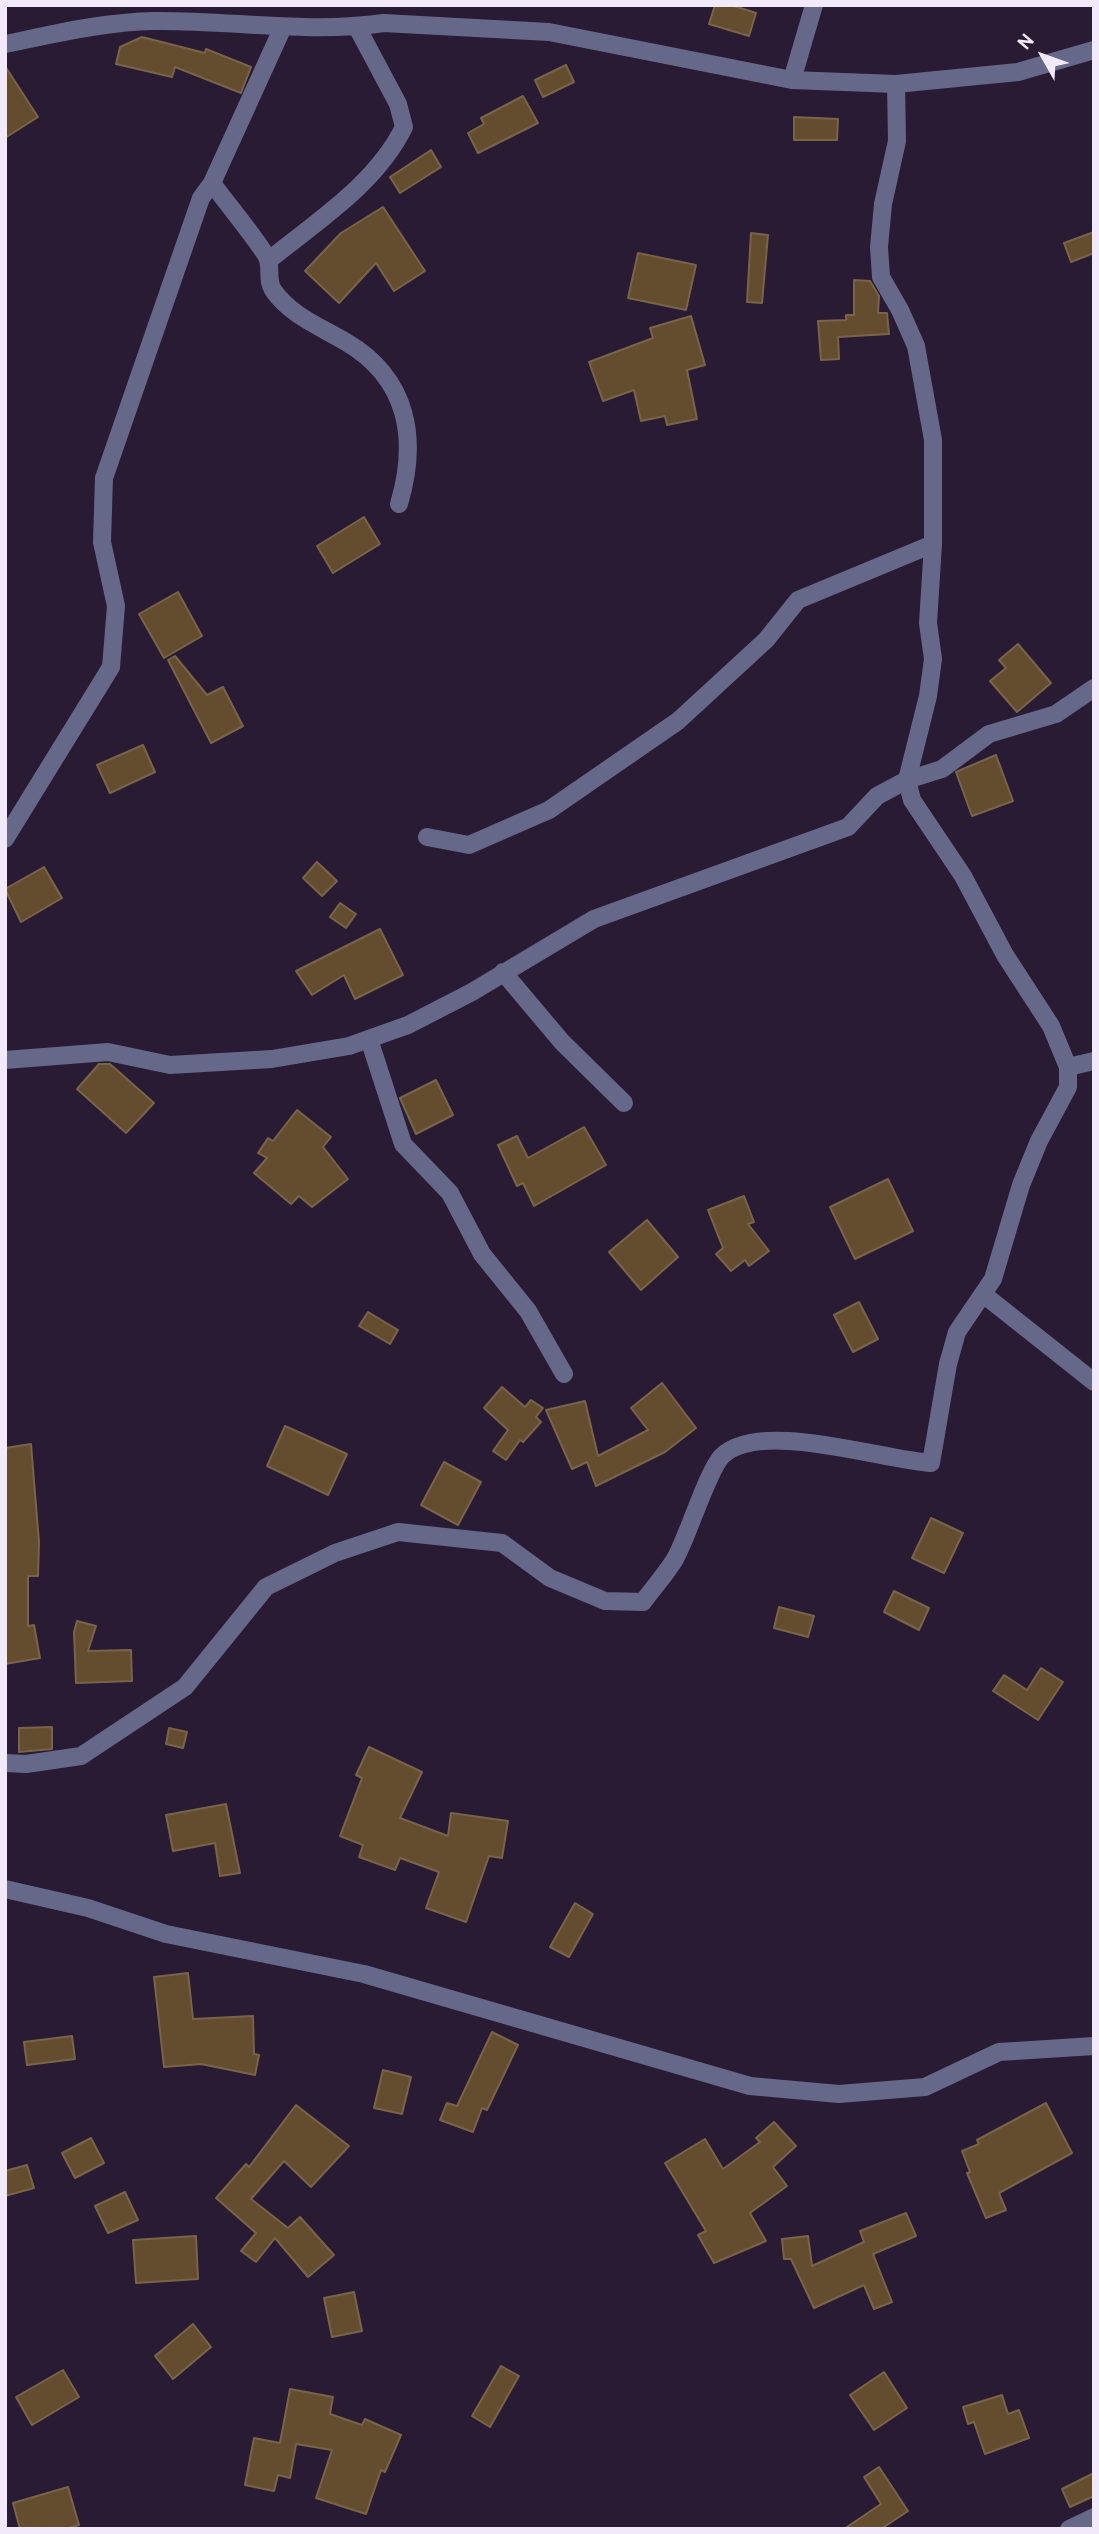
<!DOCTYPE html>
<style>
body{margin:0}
#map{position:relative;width:1099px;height:2534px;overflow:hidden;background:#281b33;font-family:Overpass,sans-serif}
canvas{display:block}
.frame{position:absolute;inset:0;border:7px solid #f2eafa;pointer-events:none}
.north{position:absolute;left:1008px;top:21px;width:70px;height:70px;-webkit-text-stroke:5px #281b33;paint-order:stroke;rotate:310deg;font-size:19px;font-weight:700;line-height:28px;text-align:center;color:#f2eafa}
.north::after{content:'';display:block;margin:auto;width:24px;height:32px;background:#f2eafa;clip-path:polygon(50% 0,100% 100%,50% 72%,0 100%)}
</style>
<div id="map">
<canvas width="1099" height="2534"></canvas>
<div class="frame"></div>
<div class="north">N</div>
</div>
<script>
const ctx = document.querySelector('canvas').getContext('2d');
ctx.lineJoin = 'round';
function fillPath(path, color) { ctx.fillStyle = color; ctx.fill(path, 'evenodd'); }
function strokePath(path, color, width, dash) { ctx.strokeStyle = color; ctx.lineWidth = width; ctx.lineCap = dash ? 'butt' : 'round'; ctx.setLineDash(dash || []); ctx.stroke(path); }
const building = new Path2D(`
 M 715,5 L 731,5 L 756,13 L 749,36 L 709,24 Z
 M 142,37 L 205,53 L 206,49 L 251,67 L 241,93 L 175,67 L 172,77 L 116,64 L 120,47 Z
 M 566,65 L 574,82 L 543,97 L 535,80 Z
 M 5,66 L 38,117 L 5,138 Z
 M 523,96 L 538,123 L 478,153 L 468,133 L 484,124 L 481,118 Z
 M 794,117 L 838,119 L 837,140 L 794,140 Z
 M 431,150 L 441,167 L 400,193 L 390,177 Z
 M 383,207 L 425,271 L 394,291 L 376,263 L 339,303 L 305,271 L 341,233 Z
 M 1094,232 L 1094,253 L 1071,262 L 1064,243 Z
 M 751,233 L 768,235 L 762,303 L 747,302 Z
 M 638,253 L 696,265 L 686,310 L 628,298 Z
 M 854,280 L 870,281 L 879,296 L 878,313 L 887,313 L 889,334 L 838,337 L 839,359 L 821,360 L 818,321 L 846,320 L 846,315 L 854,315 Z
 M 691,316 L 705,365 L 687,370 L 697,419 L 667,425 L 665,416 L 641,421 L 634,390 L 603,401 L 589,362 L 653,338 L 650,328 Z
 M 364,517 L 380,544 L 333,573 L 317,546 Z
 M 178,592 L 202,636 L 164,658 L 139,614 Z
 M 1018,644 L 1051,683 L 1017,712 L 990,681 L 1006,668 L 999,660 Z
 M 175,656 L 207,695 L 223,687 L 243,726 L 211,743 L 168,660 Z
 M 143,745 L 155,772 L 110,793 L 97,765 Z
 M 996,755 L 1013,801 L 972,816 L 956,772 Z
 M 317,862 L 337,881 L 322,896 L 303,878 Z
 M 44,867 L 62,898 L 21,922 L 5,889 Z
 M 340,903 L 356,914 L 346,928 L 330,917 Z
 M 380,929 L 403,975 L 355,999 L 344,975 L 312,995 L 296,971 Z
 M 99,1064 L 110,1064 L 154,1103 L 126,1133 L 77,1089 Z
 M 436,1080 L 453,1115 L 416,1134 L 400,1098 Z
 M 297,1110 L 331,1137 L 323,1147 L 348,1179 L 312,1207 L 299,1196 L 291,1204 L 254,1173 L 267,1158 L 258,1153 L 268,1138 L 273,1141 Z
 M 584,1127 L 606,1165 L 534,1206 L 523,1183 L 517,1186 L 498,1145 L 517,1136 L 528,1158 Z
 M 888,1179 L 913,1231 L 855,1259 L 830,1207 Z
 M 744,1196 L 754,1222 L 748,1224 L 769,1251 L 749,1266 L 745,1260 L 731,1271 L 716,1254 L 723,1248 L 708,1210 Z
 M 647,1220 L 678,1257 L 641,1290 L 609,1252 Z
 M 859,1302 L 878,1339 L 853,1352 L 834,1315 Z
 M 368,1312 L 398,1330 L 390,1344 L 359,1326 Z
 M 662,1383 L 696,1428 L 665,1452 L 596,1486 L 587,1462 L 572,1469 L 546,1410 L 585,1401 L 598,1456 L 648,1430 L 631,1408 Z
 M 502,1387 L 525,1407 L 531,1400 L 543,1408 L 536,1417 L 541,1422 L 523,1442 L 520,1440 L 506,1460 L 493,1451 L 508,1430 L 484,1408 Z
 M 285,1426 L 347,1454 L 328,1495 L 267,1466 Z
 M 31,1444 L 39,1542 L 38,1576 L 28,1576 L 28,1626 L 34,1625 L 40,1658 L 5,1664 L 5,1448 Z
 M 444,1462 L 481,1482 L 458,1525 L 421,1505 Z
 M 931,1518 L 963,1533 L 944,1573 L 912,1558 Z
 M 894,1591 L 929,1608 L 919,1630 L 884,1612 Z
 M 779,1607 L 814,1616 L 808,1637 L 774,1628 Z
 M 77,1621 L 96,1626 L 88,1651 L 131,1650 L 132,1681 L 76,1683 L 74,1632 Z
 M 1041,1668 L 1063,1682 L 1038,1720 L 993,1691 L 1004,1675 L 1027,1690 Z
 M 52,1727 L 52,1749 L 19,1752 L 19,1728 Z
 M 169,1728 L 187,1732 L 183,1748 L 166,1744 Z
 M 369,1747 L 422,1772 L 400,1818 L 448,1836 L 451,1813 L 508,1821 L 502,1858 L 489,1856 L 466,1922 L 426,1908 L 439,1872 L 400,1858 L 395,1870 L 359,1857 L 363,1845 L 340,1836 L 362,1778 L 356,1775 Z
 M 226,1804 L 240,1873 L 220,1876 L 215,1843 L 173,1851 L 166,1815 Z
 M 575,1903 L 593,1914 L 569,1957 L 550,1947 Z
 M 188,1973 L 193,2019 L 253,2016 L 254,2054 L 259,2055 L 255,2075 L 201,2064 L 164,2067 L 154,1977 Z
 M 492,2032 L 518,2045 L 487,2110 L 482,2108 L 473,2132 L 440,2120 L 447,2103 L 457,2106 Z
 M 72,2036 L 75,2059 L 27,2065 L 24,2042 Z
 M 383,2070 L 411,2077 L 402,2114 L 374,2108 Z
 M 1046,2103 L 1072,2153 L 999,2193 L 1006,2210 L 986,2218 L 967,2173 L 970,2172 L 962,2151 L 979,2144 L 977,2140 Z
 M 296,2105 L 349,2146 L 311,2187 L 284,2161 L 251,2199 L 288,2228 L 300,2217 L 334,2255 L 308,2277 L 275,2238 L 256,2262 L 241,2251 L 256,2233 L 216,2198 L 246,2164 L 249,2167 Z
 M 774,2122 L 796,2146 L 773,2167 L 787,2186 L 750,2213 L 766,2241 L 714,2263 L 698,2235 L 706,2231 L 665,2163 L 705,2139 L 723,2169 L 760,2142 L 756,2138 Z
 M 91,2138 L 104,2163 L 75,2178 L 62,2153 Z
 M 27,2165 L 34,2188 L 5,2196 L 5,2171 Z
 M 125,2192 L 138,2220 L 108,2233 L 95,2206 Z
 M 906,2213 L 916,2236 L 873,2254 L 892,2302 L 874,2309 L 864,2285 L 814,2308 L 791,2259 L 784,2259 L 782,2239 L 808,2236 L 812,2266 L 864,2242 L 860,2231 Z
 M 196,2236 L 198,2279 L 136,2283 L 133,2240 Z
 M 354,2292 L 362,2331 L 332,2337 L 324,2298 Z
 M 193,2324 L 211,2347 L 173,2379 L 155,2356 Z
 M 501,2366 L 519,2376 L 490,2427 L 472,2416 Z
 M 63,2370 L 79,2397 L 32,2425 L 16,2397 Z
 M 884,2372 L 907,2408 L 874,2430 L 850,2395 Z
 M 290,2389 L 333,2397 L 330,2414 L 362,2425 L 365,2419 L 401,2435 L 385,2472 L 381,2470 L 366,2514 L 316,2498 L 332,2450 L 296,2444 L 290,2478 L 278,2475 L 274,2491 L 245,2485 L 254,2438 L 280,2443 Z
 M 1002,2395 L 1008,2414 L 1019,2410 L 1029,2438 L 985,2454 L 974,2422 L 968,2424 L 963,2407 Z
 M 879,2467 L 908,2511 L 881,2529 L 844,2529 L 881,2504 L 864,2477 Z
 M 1094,2473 L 1094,2496 L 1070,2507 L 1062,2489 Z
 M 68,2487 L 79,2525 L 66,2529 L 20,2529 L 13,2503 Z`);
fillPath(building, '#644d2e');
strokePath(building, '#786449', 2);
strokePath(new Path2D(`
 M 5,44 C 54,34 103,22 154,21 C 230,20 307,34 384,23 L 549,32 L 792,80 L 896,84 L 1018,72 L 1094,50
 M 792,80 L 814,5
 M 212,183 C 221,196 266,251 268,260 C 271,269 267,281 273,290 C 291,316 321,327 346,342 C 409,379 418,440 399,504
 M 269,260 C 317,221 376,184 404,127 L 398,104 L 357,27
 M 427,837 L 469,845 L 549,810 L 678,721 L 766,640 L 798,600 L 933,544
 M 5,839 L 111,667 L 116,606 L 102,542 L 104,478 L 201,198 L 212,183 L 283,27
 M 503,972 L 562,1042 L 624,1103
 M 369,1039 L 403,1144 L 450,1193 L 482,1254 L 528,1311 L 564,1374
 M 5,1060 L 108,1052 L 170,1065 L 272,1059 L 349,1046 L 408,1025 L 472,992 L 594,919 L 848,827 L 877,796 L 907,780 L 928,696 L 933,659 L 928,623 L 933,544 L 933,440 L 916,346 L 900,310 L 881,277 L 879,247 L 883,204 L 897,141 L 896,84
 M 1068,1067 L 1094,1061
 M 983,1294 L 1094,1382
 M 5,1763 L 26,1764 L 81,1756 L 185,1687 L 266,1587 L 335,1553 L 398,1532 L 502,1543 L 550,1578 L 605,1601 L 643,1602 C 653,1588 666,1574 675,1559 C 688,1536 708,1470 722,1456 C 760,1419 882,1460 931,1463 L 948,1364 L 957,1332 L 993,1279 L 1021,1185 L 1039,1141 L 1068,1087 L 1068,1067 L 1051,1026 L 1005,955 L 963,876 L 912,800 L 907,780 L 942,769 L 989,734 L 1056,714 L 1094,688
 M 5,1889 L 88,1908 L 166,1934 L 364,1974 L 750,2086 L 839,2094 L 925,2087 L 999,2052 L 1094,2046
 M 1069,2529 L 1094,2517`), '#666889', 18);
</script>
